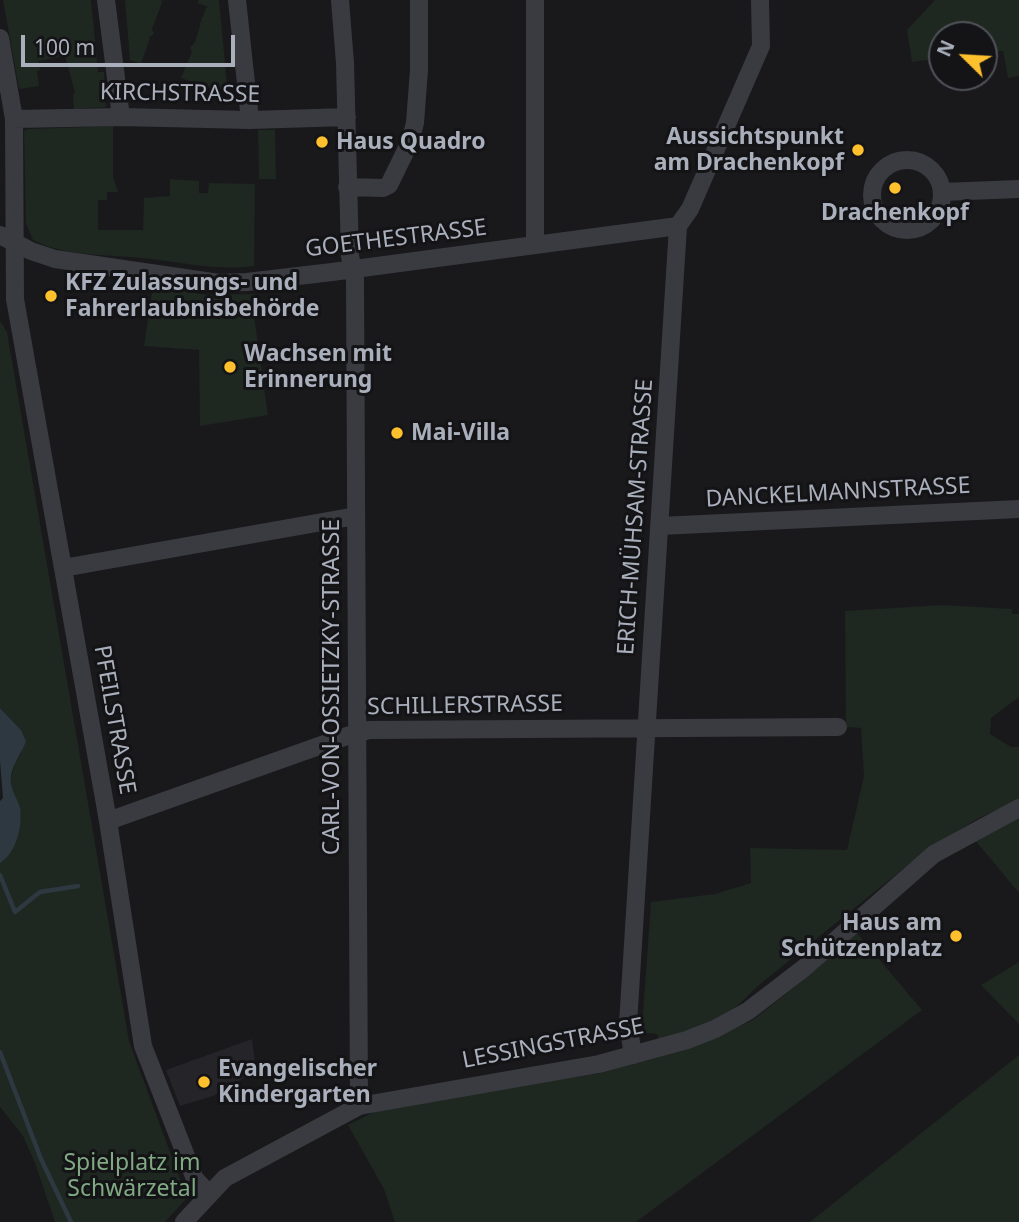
<!DOCTYPE html>
<meta charset="utf-8">
<style>
body{margin:0}
#map{position:relative;width:1019px;height:1222px;overflow:hidden;background:#19191c;font-family:"Noto Sans",sans-serif}
canvas{display:block}
.north{position:absolute;left:928px;top:21px;width:70px;height:70px;box-sizing:border-box;background:#141417;border:2px solid #505259;border-radius:50%;rotate:294deg;font-size:19px;font-weight:700;line-height:28px;text-align:center;color:#aaafbc}
.north::after{content:'';display:block;margin:auto;width:24px;height:32px;background:#ffc02e;clip-path:polygon(50% 0,100% 100%,50% 72%,0 100%)}
.scale{position:absolute;left:21px;top:35px;width:214px;height:32px;box-sizing:border-box;border:4px solid #aaafbc;border-top:0;padding-left:9px;font-size:21px;line-height:24px;white-space:nowrap;color:#aaafbc;-webkit-text-stroke:5px #141417;paint-order:stroke}
</style>
<div id="map">
<canvas width="1019" height="1222"></canvas>
<div class="north">N</div>
<div class="scale">100 m</div>
</div>
<script>
const ctx = document.querySelector('canvas').getContext('2d');
ctx.lineJoin = 'round';
function fillPath(path, color) { ctx.fillStyle = color; ctx.fill(path, 'evenodd'); }
function strokePath(path, color, width, dash) { ctx.strokeStyle = color; ctx.lineWidth = width; ctx.lineCap = dash ? 'butt' : 'round'; ctx.setLineDash(dash || []); ctx.stroke(path); }
function drawText(font, color, halo, rows, align = 'center') {
  ctx.font = font + ' "Noto Sans",sans-serif'; ctx.lineWidth = 6; ctx.setLineDash([]); ctx.textBaseline = 'middle'; ctx.strokeStyle = halo; ctx.fillStyle = color; for (const [text, x, y, turn = 0] of rows) {
    ctx.save(); ctx.translate(x, y); ctx.rotate((+turn || 0) * Math.PI / 180); ctx.textAlign = isNaN(turn) ? turn : align; if (halo) ctx.strokeText(text, 0, 0); ctx.fillText(text, 0, 0); ctx.restore();
  }
}
fillPath(new Path2D(`
 M 252,1039 L 256,1071 L 213,1096 L 180,1106 L 166,1070 Z`), '#252529');
fillPath(new Path2D(`
 M 3,0 L 91,0 L 98,72 L 104,72 L 106,107 L 74,109 L 73,94 L 75,93 L 65,56 L 39,61 L 40,70 L 37,71 L 39,86 L 19,89 Z
 M 125,0 L 164,0 L 161,1 L 162,3 L 152,29 L 154,34 L 149,37 L 150,38 L 141,64 L 130,60 Z
 M 199,0 L 219,0 L 228,95 L 181,78 L 192,52 L 190,47 L 194,44 L 197,36 L 202,17 L 204,17 L 203,16 L 206,8 L 208,7 L 197,3 Z
 M 935,0 L 1019,0 L 1019,76 L 1008,78 L 1003,51 L 984,53 L 984,35 L 942,35 L 942,58 L 912,62 L 907,30 Z
 M 113,126 L 113,177 L 118,192 L 107,192 L 107,200 L 98,200 L 98,230 L 143,230 L 144,198 L 170,196 L 170,179 L 199,181 L 199,193 L 208,193 L 209,183 L 255,184 L 254,266 C 219,271 186,263 151,259 C 114,254 67,258 33,240 L 26,224 L 24,131 L 28,129 Z
 M 258,130 L 275,130 L 276,179 L 259,179 Z
 M 153,286 L 207,295 L 255,294 L 256,308 L 253,309 L 268,415 L 200,426 L 199,350 L 144,346 Z
 M 0,321 L 7,332 L 129,1041 L 187,1198 L 165,1222 L 55,1222 L 35,1163 L 23,1136 L 0,1107 L 0,863 L 6,859 L 19,829 L 21,814 L 11,787 L 11,778 L 15,763 L 21,754 L 21,730 L 0,708 Z
 M 943,605 L 1012,609 L 1012,614 L 1019,614 L 1019,697 L 991,718 L 990,734 L 1011,747 L 1019,747 L 1019,800 L 979,818 L 929,848 L 759,985 L 734,1009 L 707,1025 L 659,1041 L 657,1034 L 645,1033 L 642,1028 L 651,902 L 715,894 L 751,883 L 750,848 L 847,850 L 864,776 L 861,728 L 846,727 L 845,611 Z
 M 1019,814 L 1019,893 L 974,839 Z
 M 857,933 L 922,1010 L 636,1222 L 395,1222 L 384,1189 L 348,1125 L 384,1107 L 601,1073 L 688,1048 L 753,1020 L 797,985 Z
 M 1019,962 L 1019,1024 L 981,985 Z
 M 1019,1055 L 1019,1222 L 810,1222 Z`), '#1e2720');
fillPath(new Path2D(`
 M 0,708 L 21,730 L 26,741 C 22,753 13,763 11,776 C 9,788 17,797 20,808 C 23,825 16,854 0,863 L 0,801 L 3,798 L 0,761 Z`), '#2d3841');
strokePath(new Path2D(`
 M 0,875 L 15,912 L 40,892 L 78,886
 M 0,1052 L 41,1159 L 71,1222`), '#2d3841', 4.5);
strokePath(new Path2D(`
 M 106,0 L 121,117
 M 237,0 L 250,120
 M 340,0 L 345,63 L 350,256 L 355,279 L 359,1106
 M 0,38 L 14,119 L 15,299 L 108,821 L 143,1046 L 195,1179 L 209,1194
 M 14,119 L 121,117 L 250,120 L 347,117
 M872 195a35 35 0 1 1 70 0a35 35 0 1 1-70 0Z
 M 347,187 L 383,188 L 389,185 L 410,142 L 415,123 L 419,70 L 419,0
 M 942,192 L 1019,189
 M 0,235 L 31,251 L 55,259 L 219,283 L 247,282 L 332,272 L 678,226
 M 535,245 L 535,0
 M 660,526 L 1019,509
 M 63,568 L 356,516
 M 108,821 L 347,736 L 369,730 L 838,727
 M 633,1055 L 628,1024 L 678,226 L 690,209 L 761,46 L 760,0
 M 184,1222 L 225,1178 L 359,1106 L 599,1064 L 687,1040 L 715,1029 L 748,1011 L 804,968 L 934,854 L 1019,808`), '#3a3b41', 18);
for (const [x, y, r, color] of [
 [322,142,7,"#ffc02e"],
 [858,150,7,"#ffc02e"],
 [895,188,7,"#ffc02e"],
 [51,296,7,"#ffc02e"],
 [230,367,7,"#ffc02e"],
 [397,433,7,"#ffc02e"],
 [956,936,7,"#ffc02e"],
 [204,1082,7,"#ffc02e"]
]) { const dot = new Path2D(); dot.arc(x, y, r, 0, 2 * Math.PI); ctx.fillStyle = color; ctx.fill(dot); strokePath(dot, '#141417', 2.5); }
drawText('23px', '#aaafbc', '#141417', [
 ["KIRCHSTRASSE",180,94,1],
 ["GOETHESTRASSE",396,239,-7],
 ["DANCKELMANNSTRASSE",838,493,-3],
 ["ERICH-MÜHSAM-STRASSE",636,517,-86],
 ["CARL-VON-OSSIETZKY-STRASSE",332,687,-90],
 ["SCHILLERSTRASSE",465,706,-1],
 ["PFEILSTRASSE",114,720,80],
 ["LESSINGSTRASSE",553,1044,-11]
]);
drawText('bold 23px', '#aaafbc', '#141417', [
 ["Aussichtspunkt",844,137,"right"],
 ["am Drachenkopf",844,163,"right"],
 ["Haus Quadro",336,142],
 ["Drachenkopf",895,213,"center"],
 ["KFZ Zulassungs- und",65,283],
 ["Fahrerlaubnisbehörde",65,309],
 ["Wachsen mit",244,354],
 ["Erinnerung",244,380],
 ["Mai-Villa",411,433],
 ["Haus am",942,923,"right"],
 ["Schützenplatz",942,949,"right"],
 ["Evangelischer",218,1069],
 ["Kindergarten",218,1095]
], 'left');
drawText('23px', '#80a984', '#141417', [
 ["Spielplatz im",132,1163],
 ["Schwärzetal",132,1189]
]);
</script>
